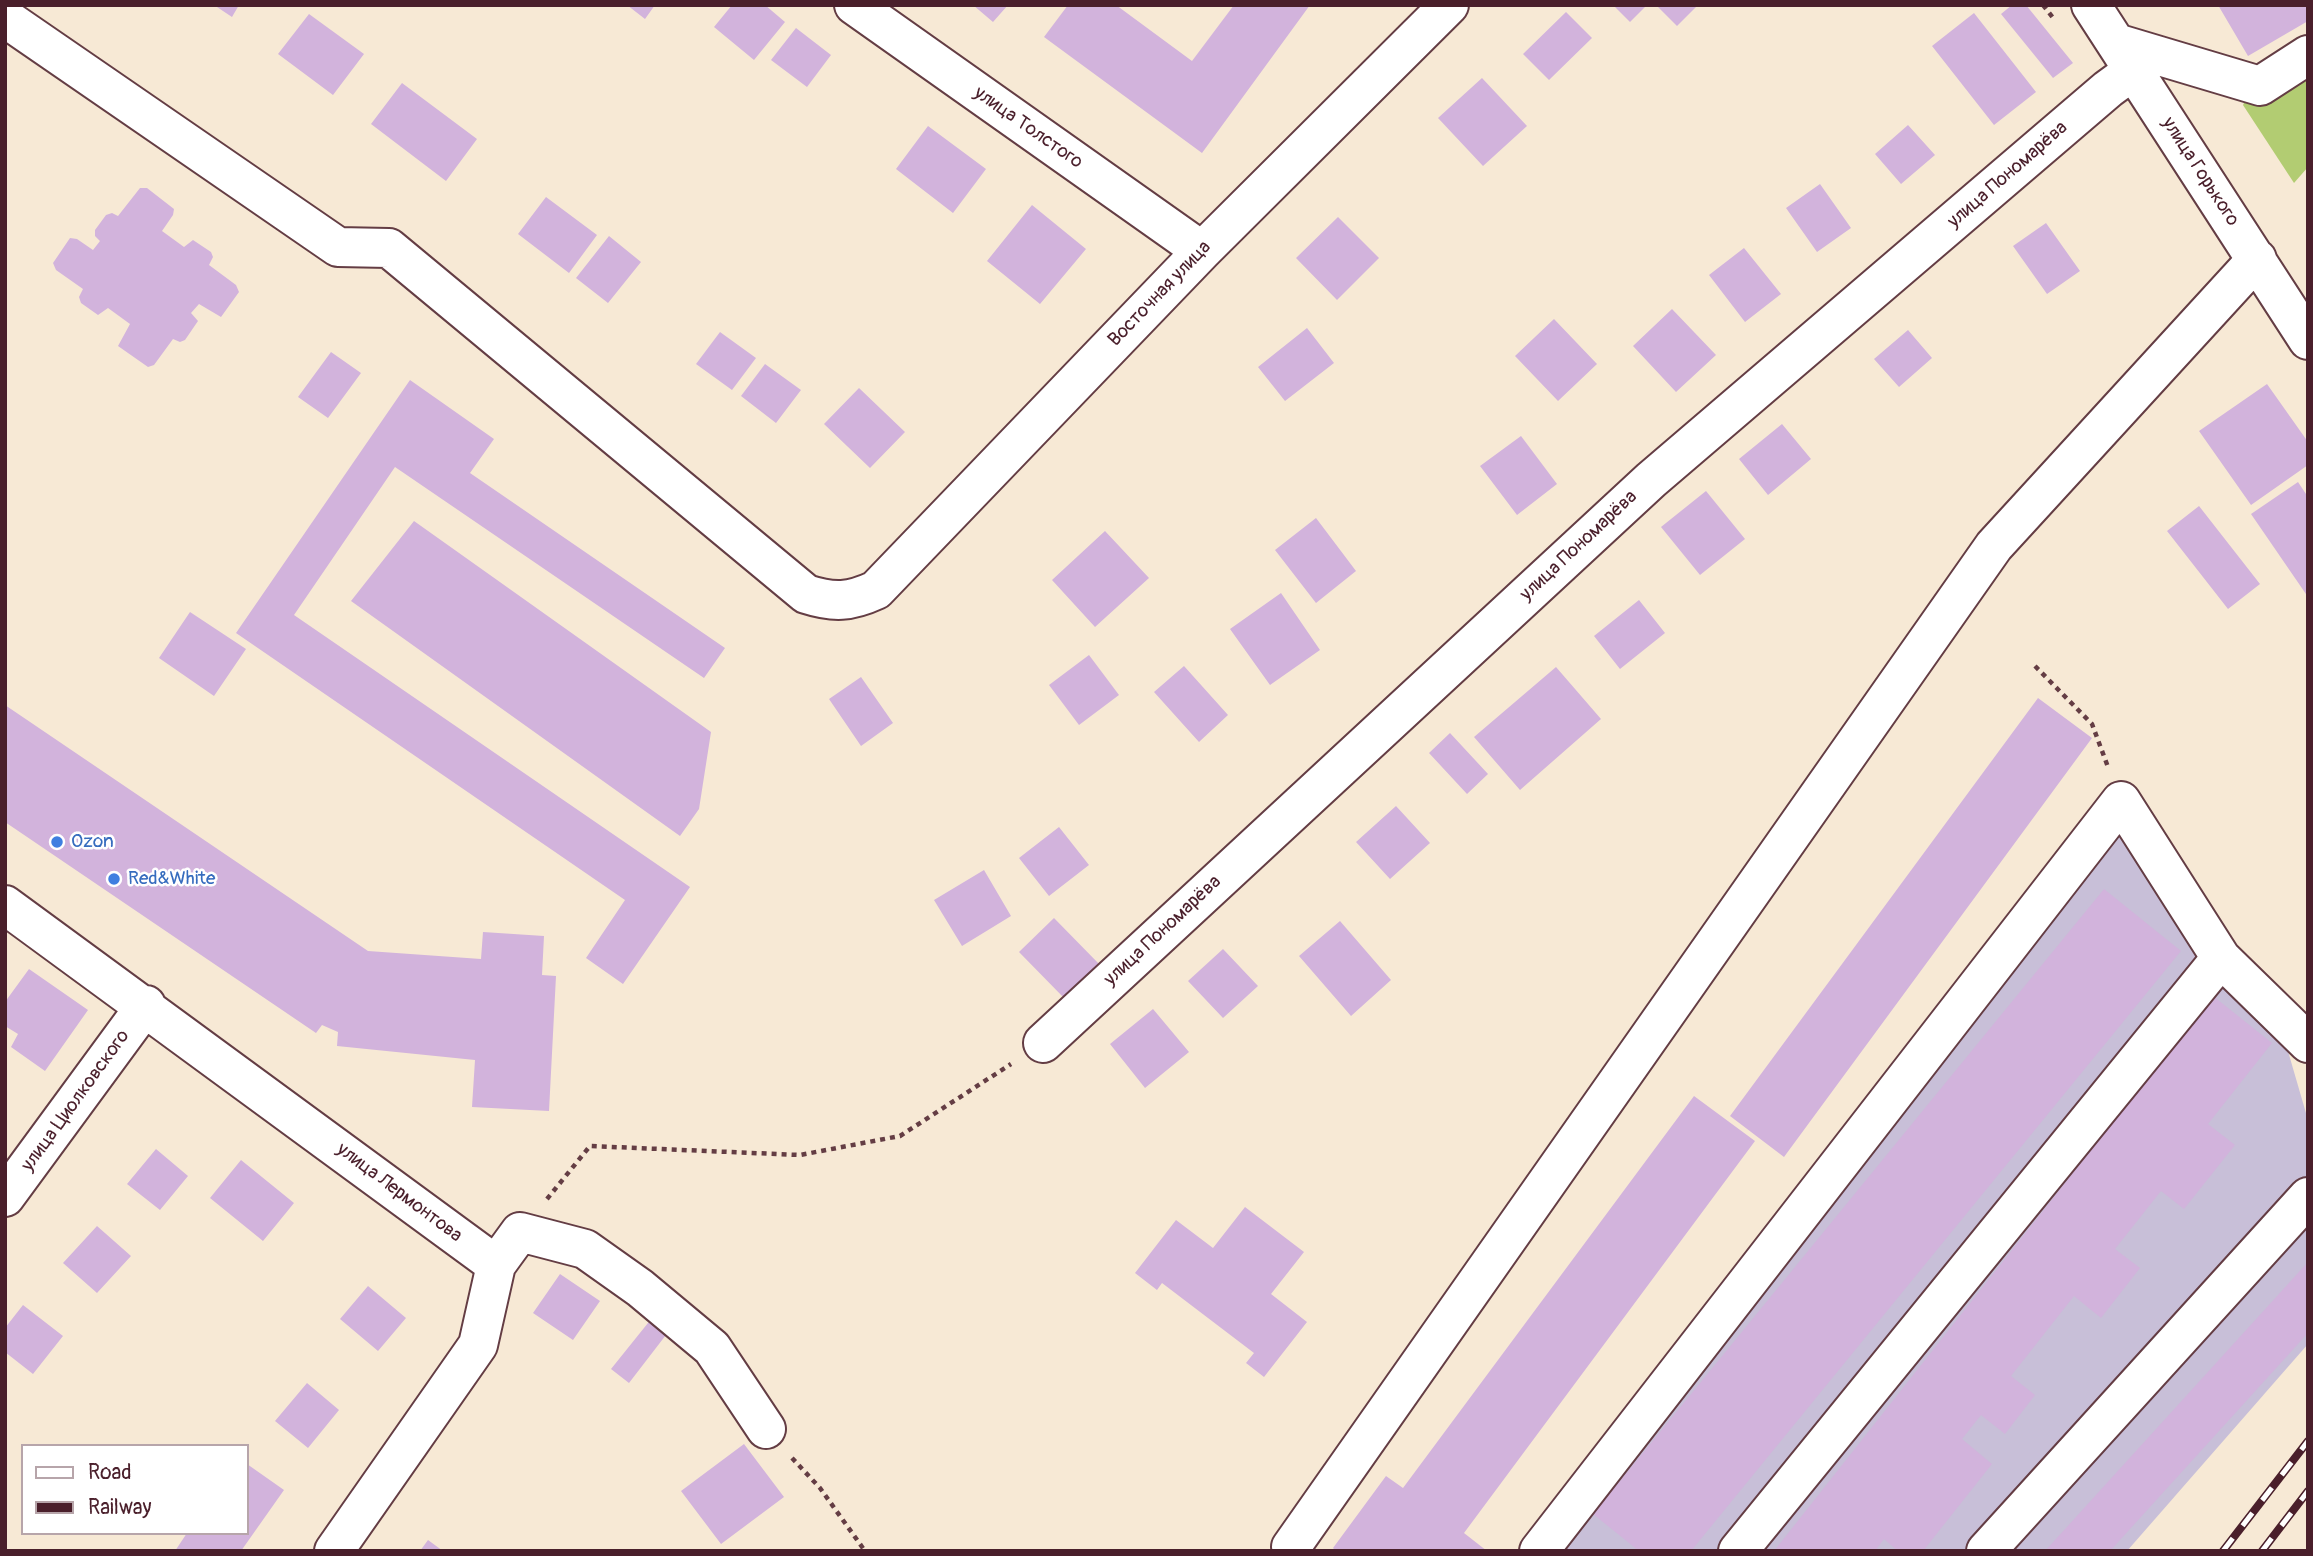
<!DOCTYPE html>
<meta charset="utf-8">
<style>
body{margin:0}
#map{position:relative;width:2313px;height:1556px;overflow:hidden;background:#f7e9d5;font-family:Pangolin,sans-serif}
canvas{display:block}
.frame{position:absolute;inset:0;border:7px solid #4a1f2b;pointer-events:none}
.legend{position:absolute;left:21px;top:1444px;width:228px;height:91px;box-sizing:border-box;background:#fff;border:2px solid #b7a5aa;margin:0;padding:9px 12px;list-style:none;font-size:21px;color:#4a1f2b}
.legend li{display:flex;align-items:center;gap:14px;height:35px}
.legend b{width:35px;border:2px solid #b7a5aa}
</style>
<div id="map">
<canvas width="2313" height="1556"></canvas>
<div class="frame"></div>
<ul class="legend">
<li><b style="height:9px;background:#fff"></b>Road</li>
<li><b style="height:9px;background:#4a1f2b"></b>Railway</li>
</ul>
</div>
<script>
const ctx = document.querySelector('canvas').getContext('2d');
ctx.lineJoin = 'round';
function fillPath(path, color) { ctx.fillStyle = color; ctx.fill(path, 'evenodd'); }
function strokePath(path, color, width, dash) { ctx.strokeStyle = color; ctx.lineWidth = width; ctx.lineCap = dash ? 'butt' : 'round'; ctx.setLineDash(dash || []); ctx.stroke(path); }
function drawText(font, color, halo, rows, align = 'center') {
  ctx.font = font + ' Pangolin,sans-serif'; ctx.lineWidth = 5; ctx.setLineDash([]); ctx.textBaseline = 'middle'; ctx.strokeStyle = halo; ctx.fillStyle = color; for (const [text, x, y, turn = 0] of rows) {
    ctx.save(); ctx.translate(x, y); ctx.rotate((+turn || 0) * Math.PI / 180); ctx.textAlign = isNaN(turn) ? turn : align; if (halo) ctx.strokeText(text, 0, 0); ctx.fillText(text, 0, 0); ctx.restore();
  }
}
fillPath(new Path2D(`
 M 2120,825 L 2283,1034 L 2308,1120 L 2308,1344 L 2127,1551 L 1552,1551 Z`), '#c8bfd8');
fillPath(new Path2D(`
 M 2308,70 L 2308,167 L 2294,183 L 2243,105 L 2248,95 Z`), '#b2cc72');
fillPath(new Path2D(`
 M 214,5 L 239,5 L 232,17 Z
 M 627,5 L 655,5 L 645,19 Z
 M 732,5 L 765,5 L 785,22 L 754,60 L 714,27 Z
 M 973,5 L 1008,5 L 993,22 Z
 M 1068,5 L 1116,5 L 1192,61 L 1234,5 L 1310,5 L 1202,153 L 1044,37 Z
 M 1613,5 L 1647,5 L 1630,22 Z
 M 1656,5 L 1698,5 L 1677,26 Z
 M 2012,5 L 2026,5 L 2073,63 L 2053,78 L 2001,14 Z
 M 2218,5 L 2308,5 L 2308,21 L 2248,56 Z
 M 1566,12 L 1592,38 L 1549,80 L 1523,54 Z
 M 1974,13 L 2036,92 L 1994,125 L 1932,46 Z
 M 309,14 L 364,54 L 333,95 L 278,54 Z
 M 796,28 L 831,55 L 807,87 L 771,60 Z
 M 1482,78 L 1527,126 L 1483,166 L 1438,118 Z
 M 402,83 L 477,139 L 446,181 L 371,124 Z
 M 1908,125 L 1935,155 L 1901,184 L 1875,154 Z
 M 928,126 L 986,169 L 953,213 L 896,169 Z
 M 1820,184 L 1851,228 L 1817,252 L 1786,208 Z
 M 140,188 L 147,188 L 174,209 L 173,215 L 162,231 L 184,247 L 193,240 L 211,252 L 213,257 L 209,265 L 236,285 L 239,292 L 221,317 L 199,304 L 191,313 L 198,321 L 185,340 L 180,342 L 173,339 L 154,365 L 148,367 L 118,346 L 130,324 L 108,308 L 98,315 L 81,303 L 79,297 L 83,289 L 56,270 L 53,263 L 70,238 L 77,239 L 93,250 L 100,241 L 95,236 L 95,230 L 106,215 L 112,213 L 118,216 Z
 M 546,197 L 597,235 L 569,273 L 518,234 Z
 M 1032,205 L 1086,249 L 1040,304 L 987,261 Z
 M 1338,217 L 1379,258 L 1337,300 L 1296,258 Z
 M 2046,223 L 2080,271 L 2047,294 L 2013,246 Z
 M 609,236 L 641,262 L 608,303 L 576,278 Z
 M 1744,248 L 1781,294 L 1745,322 L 1709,275 Z
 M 1672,309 L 1716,355 L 1676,392 L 1633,346 Z
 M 1554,319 L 1597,364 L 1558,401 L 1515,356 Z
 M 1307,328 L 1334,363 L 1285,401 L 1258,367 Z
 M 1908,330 L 1932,358 L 1899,387 L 1874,359 Z
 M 720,332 L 756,358 L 732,390 L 696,364 Z
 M 331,352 L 361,373 L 328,418 L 298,397 Z
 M 765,364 L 801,390 L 776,423 L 741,396 Z
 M 410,380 L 494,439 L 470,473 L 725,648 L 704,678 L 395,467 L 294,615 L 690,887 L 623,984 L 586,958 L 625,900 L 236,633 Z
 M 2267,384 L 2308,442 L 2308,465 L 2251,505 L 2199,431 Z
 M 859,388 L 905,432 L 870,468 L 824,424 Z
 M 1782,424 L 1811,459 L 1768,495 L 1739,459 Z
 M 1521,436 L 1557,484 L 1517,515 L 1480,466 Z
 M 2298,482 L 2308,497 L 2308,597 L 2251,514 Z
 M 1706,491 L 1745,539 L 1700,575 L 1661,527 Z
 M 2199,506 L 2260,584 L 2228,609 L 2167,531 Z
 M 1316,518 L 1356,571 L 1316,603 L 1275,550 Z
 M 414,521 L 711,732 L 699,809 L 680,836 L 351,601 Z
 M 1105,531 L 1149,578 L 1095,627 L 1052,580 Z
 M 1281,593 L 1320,650 L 1270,685 L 1230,629 Z
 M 1639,600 L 1665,633 L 1620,669 L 1594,636 Z
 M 190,612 L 246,649 L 214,696 L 159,658 Z
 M 1089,655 L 1119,695 L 1079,725 L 1049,685 Z
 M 1184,666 L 1228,715 L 1199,742 L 1154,692 Z
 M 1556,667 L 1601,719 L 1520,790 L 1474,737 Z
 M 861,677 L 893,723 L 861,746 L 829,699 Z
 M 2038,698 L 2092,738 L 1784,1157 L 1730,1116 Z
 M 5,705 L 368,951 L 481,959 L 483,932 L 544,936 L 542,975 L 556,976 L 549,1111 L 472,1107 L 475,1060 L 337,1046 L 338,1032 L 322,1025 L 316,1033 L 5,822 Z
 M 1450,733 L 1488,774 L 1467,794 L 1429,753 Z
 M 1396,806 L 1430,843 L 1390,879 L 1356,842 Z
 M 1059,827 L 1089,865 L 1049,896 L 1019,858 Z
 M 984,870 L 1011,916 L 962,946 L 934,900 Z
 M 2104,889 L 2181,951 L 1691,1551 L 1639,1551 L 1593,1514 Z
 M 1054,918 L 1100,965 L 1065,999 L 1019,952 Z
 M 1340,921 L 1391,980 L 1351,1016 L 1299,956 Z
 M 1223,949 L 1258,986 L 1223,1018 L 1188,981 Z
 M 29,969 L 88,1010 L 45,1071 L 11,1047 L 18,1034 L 5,1026 L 5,1002 Z
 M 2213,996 L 2272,1043 L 2208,1124 L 2235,1145 L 2184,1209 L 2161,1191 L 2115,1249 L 2140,1268 L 2101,1318 L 2074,1296 L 2011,1376 L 2035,1395 L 2005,1434 L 1981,1415 L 1962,1439 L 1992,1464 L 1923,1551 L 1898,1551 L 1884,1539 L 1875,1551 L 1774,1551 Z
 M 1153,1009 L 1189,1052 L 1145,1088 L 1110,1044 Z
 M 1694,1096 L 1755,1141 L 1464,1533 L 1487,1551 L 1336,1551 L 1333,1548 L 1386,1476 L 1403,1488 Z
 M 156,1149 L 188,1176 L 160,1210 L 127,1184 Z
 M 241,1160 L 294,1203 L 263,1241 L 210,1198 Z
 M 1245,1207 L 1304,1252 L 1271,1294 L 1307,1322 L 1264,1377 L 1246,1363 L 1254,1353 L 1162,1283 L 1157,1290 L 1135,1273 L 1176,1220 L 1213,1248 Z
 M 97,1226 L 131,1256 L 97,1293 L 63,1263 Z
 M 2308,1262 L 2308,1333 L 2110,1551 L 2045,1551 Z
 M 560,1274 L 600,1301 L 573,1340 L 533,1313 Z
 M 368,1286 L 406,1318 L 378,1351 L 340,1319 Z
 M 23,1305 L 63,1336 L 33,1374 L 5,1352 L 5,1328 Z
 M 652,1318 L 669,1331 L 629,1383 L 611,1369 Z
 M 307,1383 L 339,1410 L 308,1448 L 275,1421 Z
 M 744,1444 L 784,1497 L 721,1544 L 681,1491 Z
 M 247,1464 L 284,1490 L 241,1551 L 175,1551 L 187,1533 L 247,1533 Z
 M 428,1540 L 443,1551 L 420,1551 Z`), '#d2b3dc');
const minor = new Path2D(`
 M 854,5 L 1202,251
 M 2091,5 L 2308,340
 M 5,18 L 338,247 L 389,248 L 806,594 C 834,603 850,602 876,590 L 1202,251 L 1449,5
 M 2116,43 L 2260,86 L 2308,55
 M 5,905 L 496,1265
 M 1043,1043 L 1651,480 L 2108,89 L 2134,70
 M 5,1197 L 146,1005
 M 334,1551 L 478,1345 L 496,1265 L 520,1232 L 585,1249 L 640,1288 L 712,1348 L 766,1429
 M 1294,1551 L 1291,1547 L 1994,546 L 2257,259
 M 1539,1551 L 2121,801 L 2221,958 L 2308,1043
 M 1738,1551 L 2221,958
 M 1986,1551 L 2308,1197`);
strokePath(minor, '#643d44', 42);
strokePath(new Path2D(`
 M 2043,5 L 2054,19
 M 2035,666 L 2092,724 L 2108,767
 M 547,1199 L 590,1146 L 800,1155 L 900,1136 L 1011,1064
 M 792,1458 L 820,1488 L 865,1551`), '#643d44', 4.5, [5, 5]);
strokePath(minor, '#fff', 38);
const rail = new Path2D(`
 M 2223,1551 L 2308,1441
 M 2262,1551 L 2308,1491`);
strokePath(rail, '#4a1f2b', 8);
strokePath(rail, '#fff', 5, [16]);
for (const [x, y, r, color] of [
 [57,842,7,"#3f7fe0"],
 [114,879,7,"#3f7fe0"]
]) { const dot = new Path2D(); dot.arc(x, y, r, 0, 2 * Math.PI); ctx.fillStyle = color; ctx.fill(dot); strokePath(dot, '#fff', 2.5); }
drawText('19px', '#4a1f2b', '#fff', [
 ["улица Толстого",1028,128,35],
 ["улица Горького",2200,172,57],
 ["улица Пономарёва",2008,175,-41],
 ["Восточная улица",1160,294,-46],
 ["улица Пономарёва",1579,546,-43],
 ["улица Пономарёва",1163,931,-43],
 ["улица Циолковского",76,1101,-54],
 ["улица Лермонтова",399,1193,37]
]);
drawText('19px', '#366cbe', '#fff', [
 ["Ozon",71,842],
 ["Red&White",128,879]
], 'left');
</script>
